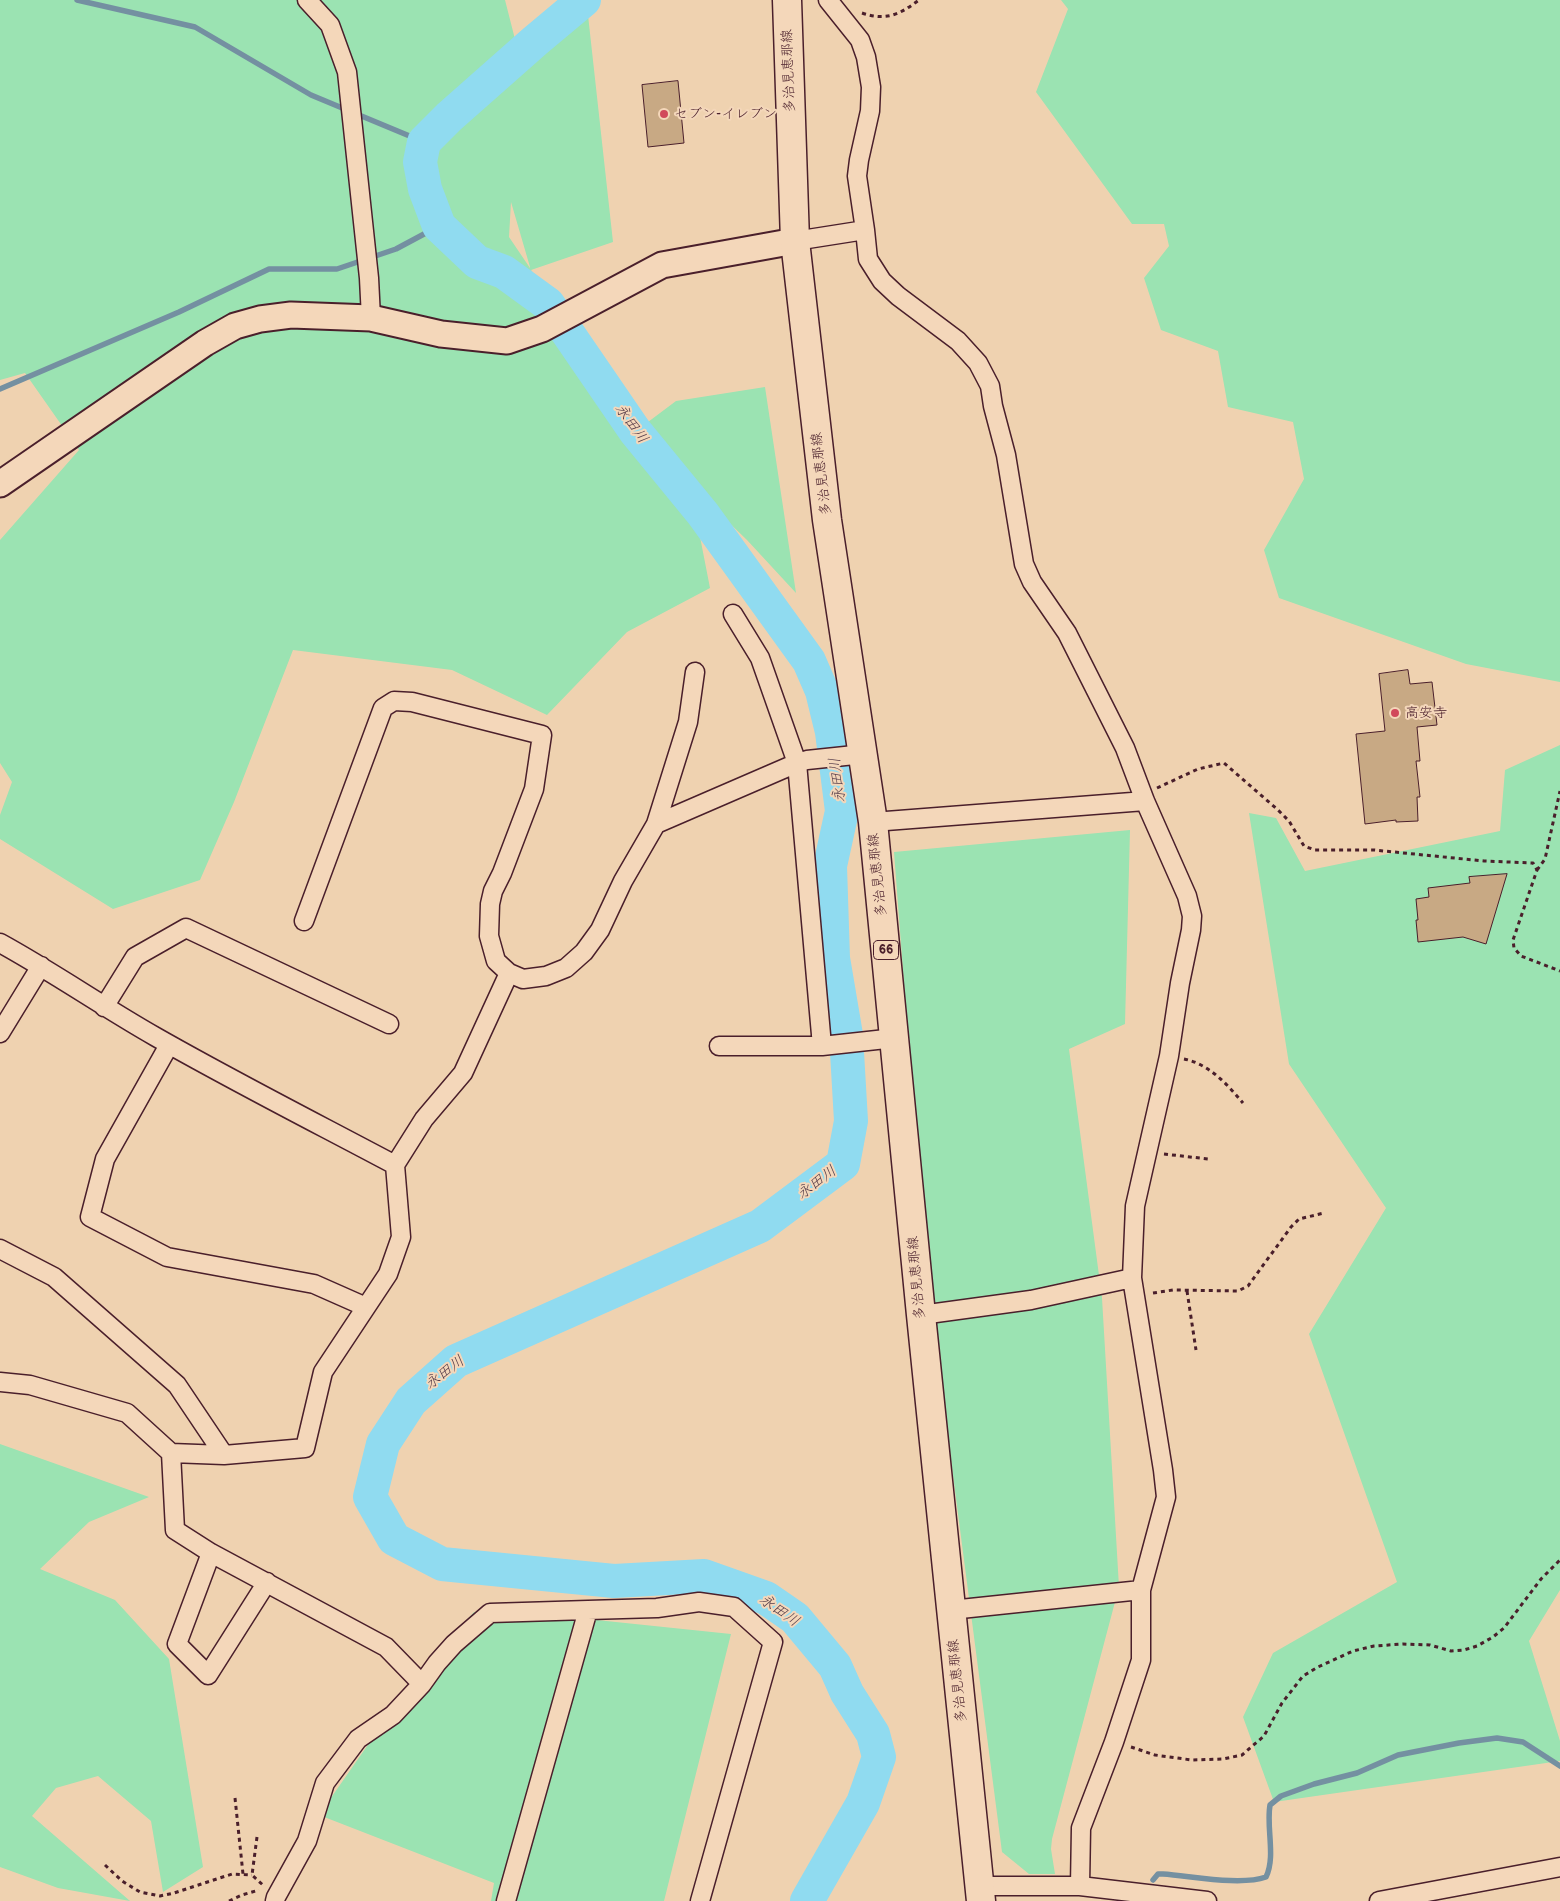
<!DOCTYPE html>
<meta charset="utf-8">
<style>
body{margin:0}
canvas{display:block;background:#efd2b0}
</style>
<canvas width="1560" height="1901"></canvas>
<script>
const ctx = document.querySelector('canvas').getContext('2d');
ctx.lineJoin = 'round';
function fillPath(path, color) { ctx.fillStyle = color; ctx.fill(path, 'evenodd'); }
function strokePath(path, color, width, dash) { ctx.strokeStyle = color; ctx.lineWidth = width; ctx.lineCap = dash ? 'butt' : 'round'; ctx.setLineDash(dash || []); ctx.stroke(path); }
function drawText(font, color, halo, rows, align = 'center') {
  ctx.font = font + ' "Balsamiq Sans","Klee One",sans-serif'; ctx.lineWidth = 4; ctx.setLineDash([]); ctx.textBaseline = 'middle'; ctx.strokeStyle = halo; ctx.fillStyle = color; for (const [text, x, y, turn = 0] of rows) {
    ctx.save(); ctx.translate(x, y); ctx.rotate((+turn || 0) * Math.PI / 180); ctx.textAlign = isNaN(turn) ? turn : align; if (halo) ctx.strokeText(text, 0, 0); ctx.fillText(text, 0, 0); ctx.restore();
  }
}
fillPath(new Path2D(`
 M 0,0 L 505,0 L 517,47 L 517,61 L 587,6 L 613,242 L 531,270 L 640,428 L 676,401 L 765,387 L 796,593 L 747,540 L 658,454 L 694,506 L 710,588 L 627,632 L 547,715 L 452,670 L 293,650 L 234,802 L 200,880 L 113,909 L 0,839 L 0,815 L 12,782 L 0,763 L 0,540 L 79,450 L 25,373 L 0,380 ZM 511,202 L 530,267 L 530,268 L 509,237 Z
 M 1061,0 L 1560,0 L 1560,682 L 1466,664 L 1279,598 L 1264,550 L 1304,479 L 1293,422 L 1228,407 L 1218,351 L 1161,330 L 1144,278 L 1169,246 L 1164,224 L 1132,224 L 1036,92 L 1068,9 Z
 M 1560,745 L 1560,1590 L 1529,1641 L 1560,1741 L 1560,1761 L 1274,1802 L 1243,1717 L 1273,1653 L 1397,1582 L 1309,1334 L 1386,1208 L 1289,1064 L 1249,813 L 1276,818 L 1305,871 L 1500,831 L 1505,770 Z
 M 1130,830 L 1125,1024 L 1069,1049 L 1102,1298 L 1119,1587 L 1052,1839 L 1051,1849 L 1055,1874 L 1029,1874 L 1002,1852 L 925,1260 L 894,852 Z
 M 0,1444 L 149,1497 L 89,1522 L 40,1569 L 115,1600 L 169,1659 L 203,1867 L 163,1892 L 151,1821 L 98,1776 L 56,1788 L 32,1816 L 130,1901 L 58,1888 L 0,1867 Z
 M 474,1612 L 587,1619 L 731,1634 L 664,1901 L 491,1901 L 494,1883 L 319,1815 L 418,1673 Z`), '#9be3b2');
strokePath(new Path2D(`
 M 77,0 L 195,27 L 311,95 L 424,142
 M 0,389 L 179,312 L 269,269 L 337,269 L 396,249 L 439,226
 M 1153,1880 L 1158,1874 L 1163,1874 C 1192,1876 1240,1886 1266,1877 C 1276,1857 1266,1827 1270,1805 L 1281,1796 L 1314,1784 L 1357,1773 L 1398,1755 L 1459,1743 L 1497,1738 L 1523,1742 L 1560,1766`), '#7490a1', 5.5);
strokePath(new Path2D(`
 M 584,0 L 535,41 L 449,117 L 424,142 L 420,162 L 425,189 L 439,226 L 477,262 L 504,272 L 548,304 L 635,431 L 703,514 L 809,661 L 822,691 L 832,732 L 842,811 L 830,866 L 833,958 L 846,1035 L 851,1121 L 843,1164 L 760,1226 L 456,1361 L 411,1401 L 383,1444 L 370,1497 L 394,1539 L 442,1564 L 614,1581 L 704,1576 L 766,1598 L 795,1618 L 835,1666 L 847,1693 L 873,1734 L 879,1757 L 863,1803 L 807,1901`), '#90dbf0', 34);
const building = new Path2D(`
 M 678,81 L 684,143 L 648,147 L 642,85 Z
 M 1408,670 L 1410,684 L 1432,682 L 1437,725 L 1417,727 L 1420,761 L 1416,761 L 1420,797 L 1417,797 L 1418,821 L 1396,822 L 1396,820 L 1365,824 L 1356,734 L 1385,731 L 1379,674 Z
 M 1507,874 L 1486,944 L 1463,937 L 1418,942 L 1416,920 L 1418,920 L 1416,899 L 1429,897 L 1428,888 L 1470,883 L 1469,877 Z`);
fillPath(building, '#c8a984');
strokePath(building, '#4a1f2b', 1);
const street = new Path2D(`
 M 307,0 L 330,25 L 347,72 L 369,278 L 371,318
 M 828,0 L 860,40 L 866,57 L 871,87 L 870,111 L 859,160 L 857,176 L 865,230
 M 795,241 L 865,230 L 868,259 L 882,281 L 898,296 L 958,341 L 978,363 L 990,386 L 993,406 L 1006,455 L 1024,564 L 1032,582 L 1067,633 L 1125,748 L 1145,801 L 1187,896 L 1192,916 L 1191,930 L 1180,983 L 1169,1056 L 1135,1206 L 1132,1278 L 1163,1470 L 1166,1497 L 1141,1590 L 1141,1660 L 1114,1742 L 1081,1828 L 1080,1886
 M 873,822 L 1145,801
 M 656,824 L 688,722 L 695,672
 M 304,921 L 383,708 L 394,701 L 412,702 L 542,735 L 534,789 L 502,873 L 493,891 L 490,904 L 489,936 L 496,961 L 509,973
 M 0,943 C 53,972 103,1007 156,1037 C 235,1082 316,1123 395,1165
 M 104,1007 L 135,957 L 186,928 L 389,1024
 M 0,1033 L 41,966
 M 169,1045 L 105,1159 L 90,1217 L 167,1257 L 314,1284 L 366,1307
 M 719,1046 L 822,1046 L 797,763 L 760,658 L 733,614
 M 822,1046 L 895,1038
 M 0,1249 L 54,1277 L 177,1385 L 224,1455
 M 921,1315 L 1031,1300 L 1132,1278
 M 0,1382 L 30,1385 L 127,1413 L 171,1453 L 224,1455 L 305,1448 L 323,1372 L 388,1274 L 401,1237 L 395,1165 L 424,1119 L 463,1073 L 509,973 L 523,979 L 546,976 L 566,968 L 584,952 L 600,930 L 623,881 L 656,824 L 797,763 L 807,760 L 864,754
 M 171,1453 L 175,1530 L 211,1553 L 386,1647 L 422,1684 L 393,1715 L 358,1739 L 325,1783 L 307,1841 L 276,1897 L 275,1901
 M 211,1553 L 177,1644 L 208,1675 L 267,1582
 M 588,1610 L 657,1608 L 699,1602 L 734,1607 L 773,1642 L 700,1901
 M 951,1610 L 1141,1590
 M 422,1684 L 437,1663 L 454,1644 L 490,1613 L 588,1610 L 506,1901
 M 980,1886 L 1080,1886 L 1207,1901
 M 1379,1901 L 1560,1867`);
const secondary = new Path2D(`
 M 0,484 L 205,343 L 235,326 L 260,319 L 291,315 L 371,318 L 441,334 L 507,341 L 542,329 L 662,265 L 795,241`);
const primary = new Path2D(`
 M 787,0 L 795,241 L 827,520 L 873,822 L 921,1315 L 981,1901`);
strokePath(street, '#4a1f2b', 21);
strokePath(secondary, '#4a1f2b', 29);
strokePath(primary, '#4a1f2b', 31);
strokePath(new Path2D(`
 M 862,13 C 886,21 899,15 919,0
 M 1157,788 L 1198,769 L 1224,763 L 1278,810 L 1289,821 L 1304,846 L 1315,850 L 1374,850 L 1484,861 L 1533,863 L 1537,870 L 1513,940 L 1514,948 L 1521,956 L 1560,971
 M 1537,870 L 1545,859 L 1560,791
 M 1184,1059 C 1209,1064 1227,1084 1243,1103
 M 1164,1154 L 1208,1159
 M 1187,1291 L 1196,1350
 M 1153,1293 L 1173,1290 L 1238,1291 L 1248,1286 L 1291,1227 L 1299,1219 L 1324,1213
 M 1131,1747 L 1155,1755 L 1192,1760 L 1223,1759 L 1242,1755 L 1264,1736 L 1282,1703 L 1303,1676 L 1318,1667 L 1353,1651 L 1374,1646 L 1403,1644 L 1430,1645 L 1451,1651 L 1464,1650 L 1477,1646 L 1493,1637 L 1504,1628 L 1541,1579 L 1560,1560
 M 235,1798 L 243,1874
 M 257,1837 L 252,1875 L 264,1886
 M 105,1865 L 122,1881 L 140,1892 L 160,1896 L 174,1893 L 232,1874 L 252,1875
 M 229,1901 L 242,1895 L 259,1890`), '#4a1f2b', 3, [4, 4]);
strokePath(street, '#f4d7ba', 18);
strokePath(secondary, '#f4d7ba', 25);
strokePath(primary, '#f4d7ba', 28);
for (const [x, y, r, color] of [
 [664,114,5,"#d1495b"],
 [1395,713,5,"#d1495b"]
]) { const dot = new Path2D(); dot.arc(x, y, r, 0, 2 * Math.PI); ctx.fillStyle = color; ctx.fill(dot); strokePath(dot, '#f4d7ba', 2); }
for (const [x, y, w] of [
 [886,950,25]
]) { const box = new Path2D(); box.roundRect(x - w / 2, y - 9.5, w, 19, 4); ctx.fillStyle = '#f4d7ba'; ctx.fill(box); strokePath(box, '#4a1f2b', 1); }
drawText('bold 12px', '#4a1f2b', null, [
 ["66",886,950]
]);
drawText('14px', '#4a1f2b', '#f4d7ba', [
 ["多治見恵那線",789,71,-92],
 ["多治見恵那線",822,474,-97],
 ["多治見恵那線",878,875,-96],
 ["多治見恵那線",917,1278,-95],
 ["多治見恵那線",958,1681,-96]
]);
drawText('14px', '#4a1f2b', '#f4d7ba', [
 ["セブン-イレブン",674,114],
 ["高安寺",1405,713]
], 'left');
drawText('italic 15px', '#543b49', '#f4d7ba', [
 ["永田川",631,424,54],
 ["永田川",838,780,-97],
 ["永田川",817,1183,-37],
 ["永田川",445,1373,-37],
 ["永田川",779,1611,35]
]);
</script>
